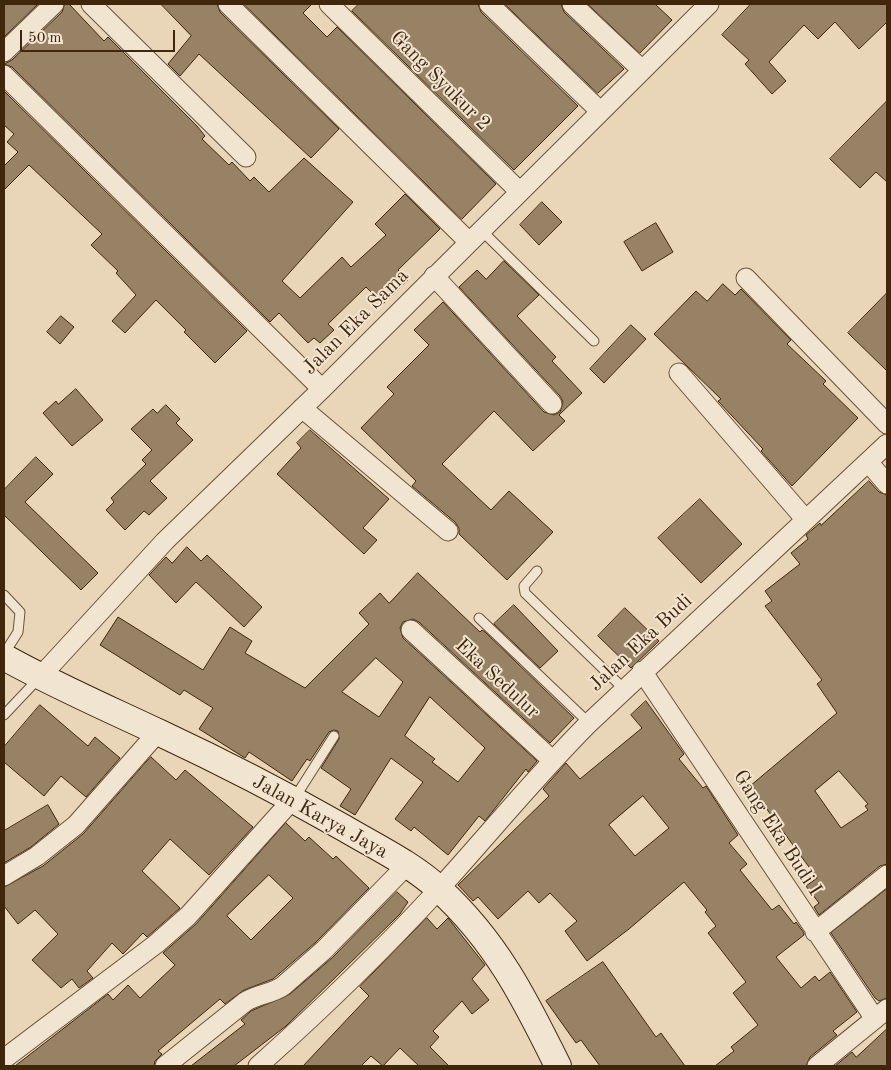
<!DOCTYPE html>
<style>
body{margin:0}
#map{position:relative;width:891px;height:1070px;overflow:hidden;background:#e9d6b8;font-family:"Old Standard TT",serif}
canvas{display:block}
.frame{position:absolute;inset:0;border:5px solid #40260b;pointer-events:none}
.scale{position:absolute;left:20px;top:30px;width:155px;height:22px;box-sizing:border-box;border:2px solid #40260b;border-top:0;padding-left:6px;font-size:15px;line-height:18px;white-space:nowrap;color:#40260b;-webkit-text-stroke:4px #f1e4d1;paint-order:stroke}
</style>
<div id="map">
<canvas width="891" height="1070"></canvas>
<div class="frame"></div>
<div class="scale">50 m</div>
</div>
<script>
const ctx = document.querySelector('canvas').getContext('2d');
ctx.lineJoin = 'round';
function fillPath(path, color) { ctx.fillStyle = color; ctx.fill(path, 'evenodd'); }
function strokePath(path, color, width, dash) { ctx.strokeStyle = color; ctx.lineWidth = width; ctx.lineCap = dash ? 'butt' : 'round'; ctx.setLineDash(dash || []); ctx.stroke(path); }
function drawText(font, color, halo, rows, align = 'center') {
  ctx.font = font + ' "Old Standard TT",serif'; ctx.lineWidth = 4; ctx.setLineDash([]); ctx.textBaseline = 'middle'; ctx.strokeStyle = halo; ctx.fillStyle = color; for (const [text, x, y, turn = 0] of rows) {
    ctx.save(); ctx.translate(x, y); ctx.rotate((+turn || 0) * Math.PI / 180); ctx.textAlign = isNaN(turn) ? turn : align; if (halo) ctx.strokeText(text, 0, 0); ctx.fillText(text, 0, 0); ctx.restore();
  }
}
const building = new Path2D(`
 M 4,4 L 38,4 L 4,37 Z
 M 65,4 L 69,4 L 104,41 L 108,37 L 197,126 L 205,136 L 202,139 L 229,165 L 232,162 L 250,181 L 254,177 L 269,192 L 304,158 L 353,202 L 282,281 L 300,298 L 342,257 L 351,267 L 386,235 L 375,224 L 405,194 L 440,229 L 398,270 L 408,280 L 383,304 L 366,287 L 328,324 L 334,330 L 320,343 L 314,338 L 308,343 L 279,313 L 270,322 L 12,67 L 4,64 L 12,60 L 62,12 Z
 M 161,4 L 217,4 L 220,12 L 339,129 L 311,158 L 199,54 L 180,76 L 168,64 L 191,36 Z
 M 244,4 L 312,4 L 303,13 L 327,37 L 337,27 L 496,184 L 462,219 Z
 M 359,4 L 478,4 L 481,12 L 578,106 L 514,170 L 352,11 Z
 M 505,4 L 561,4 L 564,12 L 624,69 L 598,93 Z
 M 588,4 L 655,4 L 672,20 L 640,53 Z
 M 751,4 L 887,4 L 887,22 L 859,49 L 835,22 L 818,39 L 804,25 L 769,62 L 786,81 L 772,94 L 745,64 L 749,60 L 722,35 Z
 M 4,91 L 247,331 L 215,363 L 184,332 L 186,330 L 156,300 L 125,333 L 112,321 L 136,295 L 116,273 L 118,271 L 91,245 L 102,234 L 29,165 L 4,190 L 4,166 L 18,152 L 7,142 L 14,134 L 4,125 Z
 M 887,101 L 887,182 L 876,172 L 860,188 L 830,159 Z
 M 542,202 L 562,222 L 539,245 L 520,225 Z
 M 656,223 L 673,252 L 642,271 L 624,242 Z
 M 504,261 L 539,295 L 517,316 L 556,357 L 552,361 L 582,393 L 559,415 L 565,421 L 533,451 L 494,411 L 442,464 L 491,510 L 509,491 L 553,532 L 507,580 L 459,534 L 459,528 L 455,522 L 412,486 L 416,481 L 361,428 L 394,394 L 387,387 L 429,345 L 414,330 L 443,302 L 544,412 L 554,415 L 560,412 L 563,402 L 560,396 L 459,287 L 477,270 L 486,279 Z
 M 723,284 L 735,295 L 741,289 L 791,340 L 787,344 L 826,381 L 823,384 L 858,418 L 792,486 L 761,451 L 763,449 L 718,401 L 721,399 L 654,334 L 696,291 L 707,301 Z
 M 887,293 L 887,371 L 848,333 Z
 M 61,316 L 74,327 L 60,344 L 47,332 Z
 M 631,325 L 646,339 L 604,383 L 590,369 Z
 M 76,389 L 103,420 L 72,446 L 43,413 L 56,401 L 58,404 Z
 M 166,405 L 180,419 L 176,423 L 193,440 L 150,481 L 167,498 L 149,515 L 144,511 L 125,530 L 106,510 L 114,502 L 111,498 L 146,464 L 142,460 L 152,450 L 131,429 L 153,409 L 157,413 Z
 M 310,430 L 389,499 L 363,528 L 377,540 L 364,554 L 277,474 L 301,448 L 297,443 Z
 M 36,457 L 53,474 L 25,502 L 98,573 L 81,590 L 4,515 L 4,490 Z
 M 869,481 L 879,492 L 887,495 L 887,864 L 880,866 L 819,915 L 814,907 L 819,903 L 806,886 L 817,878 L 750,786 L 837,713 L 817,684 L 822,680 L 765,606 L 772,601 L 765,591 L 800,564 L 791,553 L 808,539 L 806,535 L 820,523 L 821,525 ZM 839,771 L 868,804 L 865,806 L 868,810 L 841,828 L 815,791 Z
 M 700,499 L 742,544 L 701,583 L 658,538 Z
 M 187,547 L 201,561 L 207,555 L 262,607 L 244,627 L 196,582 L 176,603 L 149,575 L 166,557 L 172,563 Z
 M 418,573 L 480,632 L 482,630 L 485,632 L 574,718 L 550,743 L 419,622 L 413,619 L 403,622 L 400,628 L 403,638 L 537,761 L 528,772 L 526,769 L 485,821 L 479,816 L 448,855 L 414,827 L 411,831 L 395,819 L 423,782 L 391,758 L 355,815 L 340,806 L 351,789 L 321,768 L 339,739 L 338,731 L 334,730 L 329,732 L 310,761 L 307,759 L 292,781 L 249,752 L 245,758 L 199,729 L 213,708 L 184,690 L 180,695 L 100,645 L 118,617 L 203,670 L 230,627 L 252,641 L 245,653 L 305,688 L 369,624 L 359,613 L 380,593 L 389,603 ZM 376,658 L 403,682 L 379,717 L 342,692 ZM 430,697 L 485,748 L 458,782 L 432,762 L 435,759 L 405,736 Z
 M 514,605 L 558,651 L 540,668 L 494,624 Z
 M 625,608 L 659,641 L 631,668 L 598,636 Z
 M 646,701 L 684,754 L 679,759 L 703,788 L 706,786 L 738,835 L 729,843 L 747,864 L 740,870 L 772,910 L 779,905 L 794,924 L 796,922 L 804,933 L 804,935 L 776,957 L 801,988 L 815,976 L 819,981 L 830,972 L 857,1012 L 833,1031 L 837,1035 L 810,1057 L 806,1066 L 715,1066 L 734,1051 L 731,1047 L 758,1025 L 733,993 L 746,982 L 708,933 L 716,926 L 705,912 L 707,910 L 684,882 L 629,929 L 587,961 L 565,931 L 577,921 L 550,893 L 539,903 L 528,891 L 498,919 L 478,897 L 473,901 L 458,885 L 549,796 L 543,789 L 566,763 L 580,779 L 642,728 L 631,715 ZM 643,796 L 669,828 L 635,856 L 609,825 Z
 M 40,705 L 88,746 L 95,737 L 120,758 L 86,797 L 61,776 L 44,796 L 4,762 L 4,747 Z
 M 151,757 L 176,780 L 185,770 L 253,827 L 209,875 L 170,839 L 142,871 L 180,908 L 147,937 L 143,933 L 123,954 L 112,943 L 87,971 L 93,978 L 79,988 L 72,979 L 61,988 L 32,960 L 58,934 L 35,910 L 18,924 L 4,906 L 4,887 L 43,866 L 83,834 Z
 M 48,805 L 59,824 L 31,847 L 4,863 L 4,831 Z
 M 286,823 L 305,841 L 309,837 L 333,859 L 336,856 L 369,888 L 316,942 L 273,979 L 244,990 L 225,1004 L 220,999 L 158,1051 L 162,1054 L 155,1061 L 154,1066 L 15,1066 L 108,994 L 113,1000 L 128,985 L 140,998 L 175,965 L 163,953 L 196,924 ZM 269,875 L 293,898 L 251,940 L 227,916 Z
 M 887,889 L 887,998 L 879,1001 L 875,998 L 831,933 Z
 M 397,892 L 408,902 L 400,914 L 286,1026 L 234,1066 L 191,1066 L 245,1024 L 241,1020 L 251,1011 L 290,994 L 332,958 Z
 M 427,918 L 437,929 L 448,918 L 485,965 L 472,979 L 489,1000 L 472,1014 L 462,1001 L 433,1031 L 439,1037 L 430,1047 L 449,1066 L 419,1066 L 400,1048 L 383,1066 L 371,1056 L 361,1066 L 303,1066 L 369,996 L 360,987 Z
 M 603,962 L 656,1037 L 661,1033 L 685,1066 L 600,1066 L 581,1040 L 576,1043 L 546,1001 Z
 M 887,1029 L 887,1066 L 835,1066 L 852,1052 L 856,1057 Z`);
fillPath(building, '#988265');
strokePath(building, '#40260b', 1);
const lane = new Path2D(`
 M 481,230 L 594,341
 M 537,571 L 524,586 L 525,593 L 624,689
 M 4,595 L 20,612 L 18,632 L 4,654
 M 479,618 L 589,723
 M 4,715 L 38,679
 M 294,799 L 334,736`);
const street = new Path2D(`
 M 91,4 L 246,157
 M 228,4 L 469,242
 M 329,4 L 519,191
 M 489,4 L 600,111
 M 572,4 L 642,70
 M 4,52 L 54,4
 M 4,75 L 322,389
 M 434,276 L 552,404
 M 746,278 L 887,424
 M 679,373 L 806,520
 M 302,408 L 448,531
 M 868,462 L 887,484
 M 411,630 L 552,760
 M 642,671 L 875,1019
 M 40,677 L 165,541 L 322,389 L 709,4
 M 4,876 L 37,856 L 76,825 L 158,732
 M 815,932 L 887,875
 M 4,1059 L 156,944 L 188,916 L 293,799
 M 165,1066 L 245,1002 C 257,994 272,994 283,986 L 324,950 L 407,865
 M 258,1066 C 321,1010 382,951 439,889 C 489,834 536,776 589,723 L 887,444
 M 817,1066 L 887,1009`);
const secondary = new Path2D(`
 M 4,657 C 54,685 107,708 160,733 C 222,762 284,794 344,828 C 376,847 412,864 439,889 C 496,941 525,999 558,1066`);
strokePath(lane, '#6a5236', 11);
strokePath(street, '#6a5236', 21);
strokePath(secondary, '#40260b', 28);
strokePath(lane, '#f1e4d1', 9);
strokePath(street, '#f1e4d1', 19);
strokePath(secondary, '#f1e4d1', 26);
drawText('20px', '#40260b', '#f1e4d1', [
 ["Gang Syukur 2",440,81,45],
 ["Jalan Eka Sama",356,322,-45],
 ["Jalan Eka Budi",641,643,-43],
 ["Eka Sedulur",497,679,43],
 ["Jalan Karya Jaya",320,817,29],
 ["Gang Eka Budi I",777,833,57]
]);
</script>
